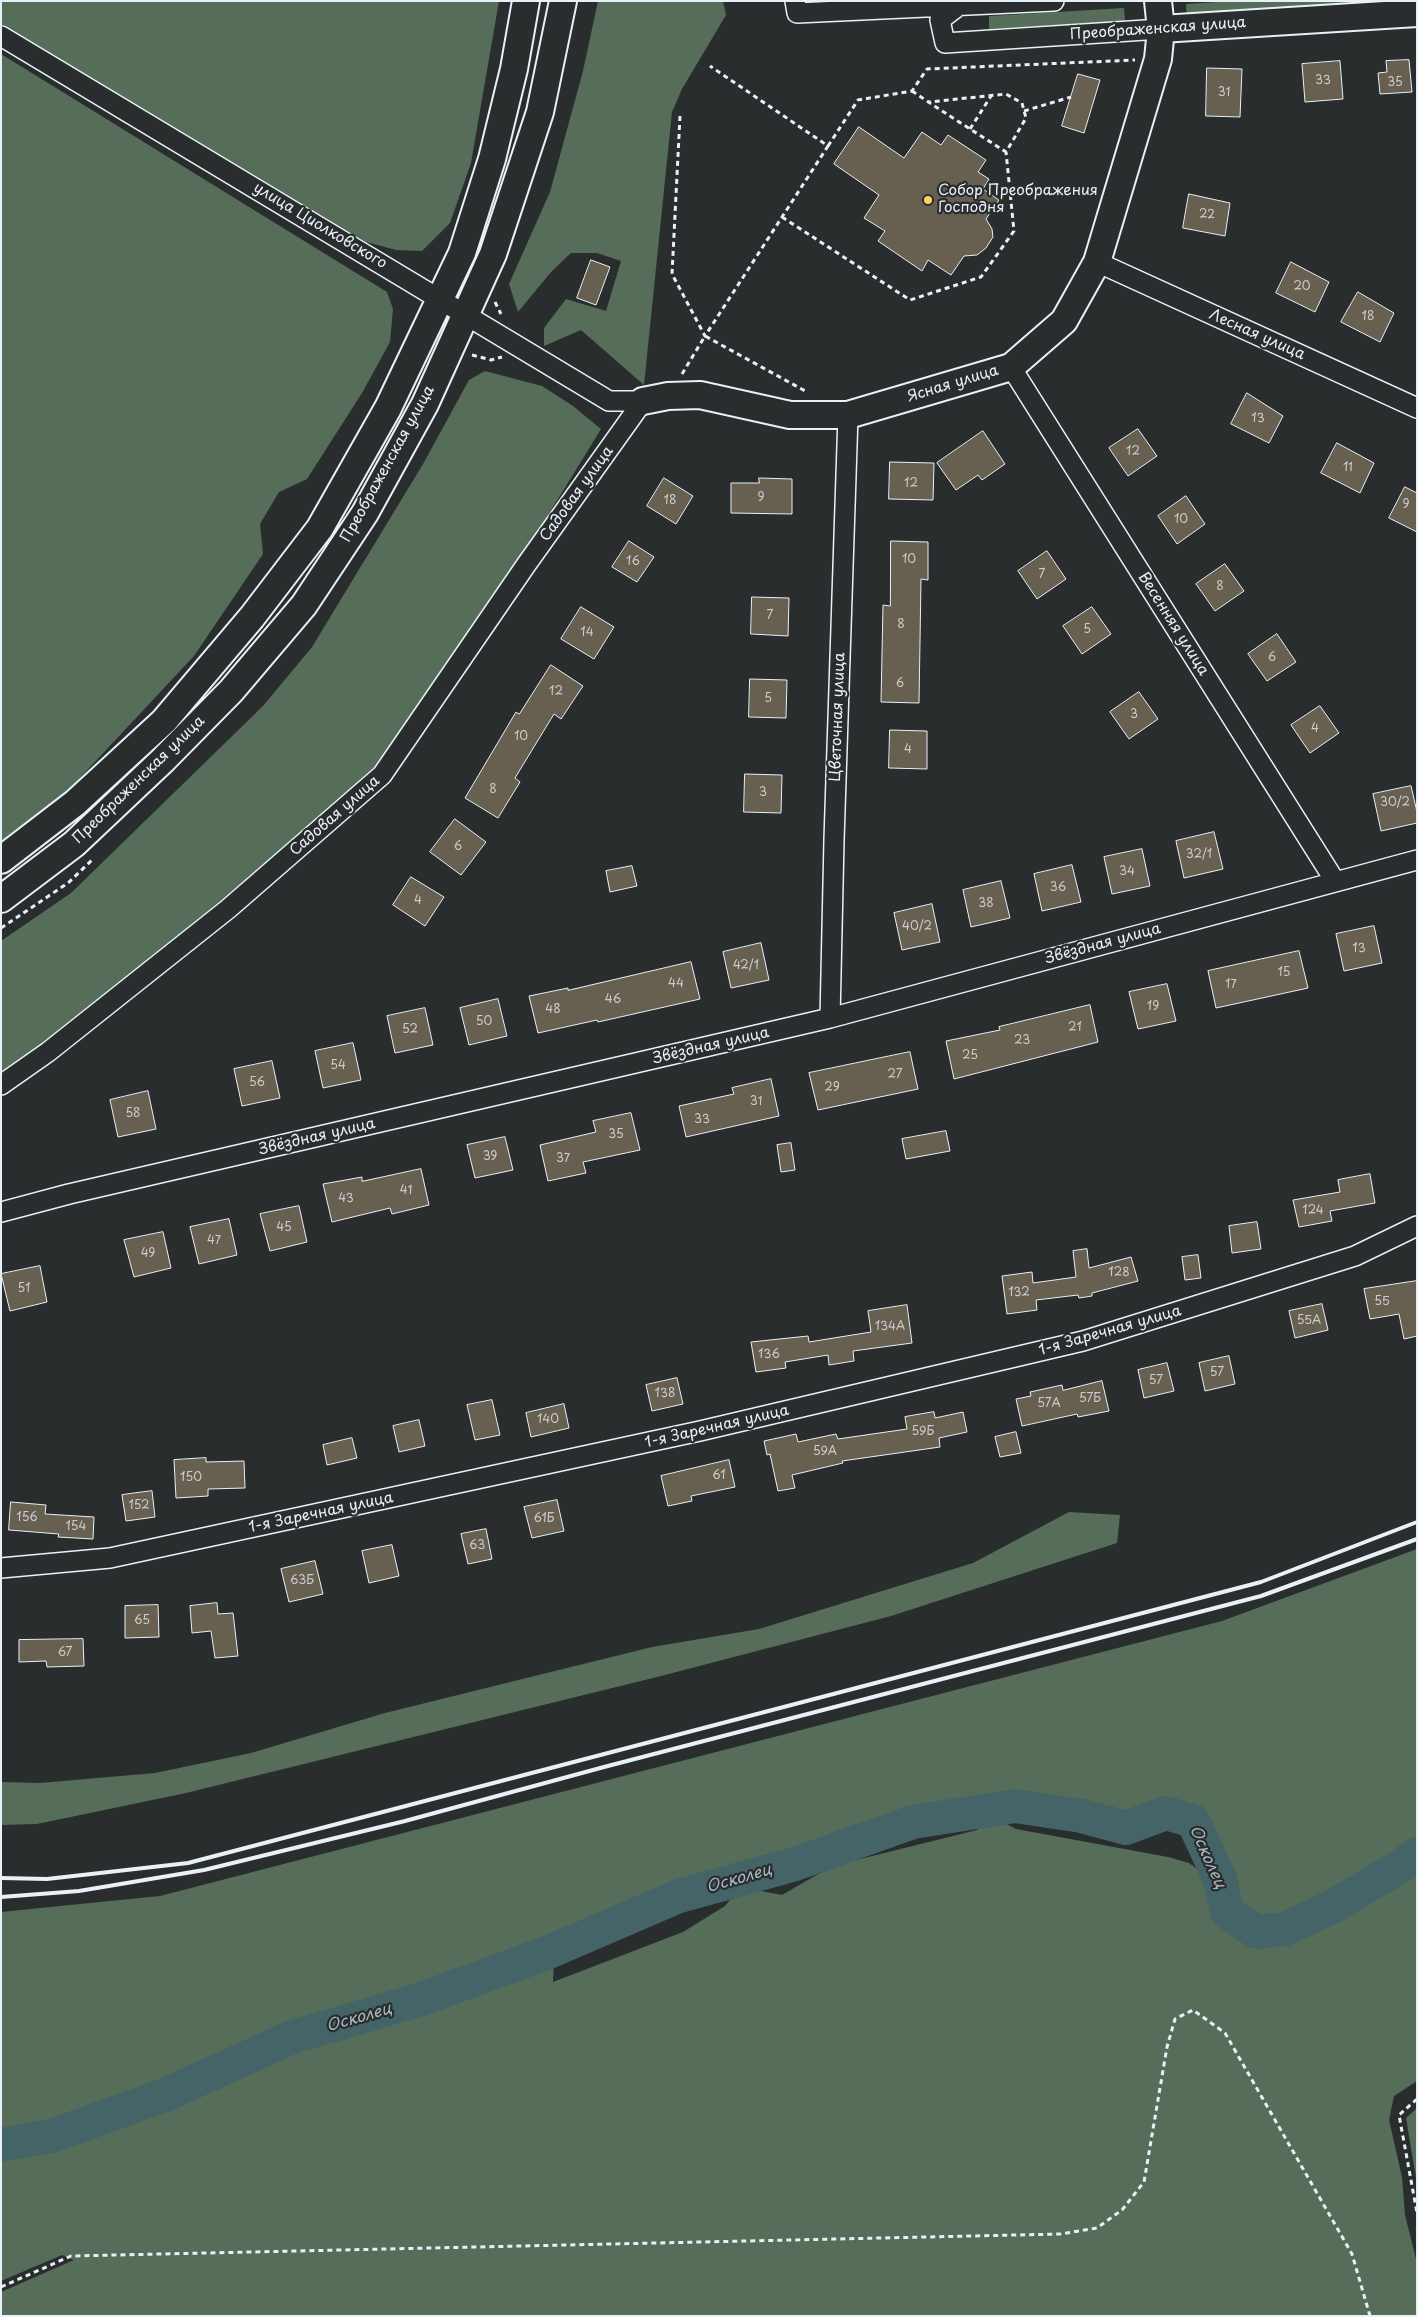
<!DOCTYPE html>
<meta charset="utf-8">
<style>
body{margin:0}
#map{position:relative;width:1418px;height:2317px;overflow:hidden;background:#2a2d2e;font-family:"Playpen Sans",sans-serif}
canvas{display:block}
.frame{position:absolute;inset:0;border:2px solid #e8f1f8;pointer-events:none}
</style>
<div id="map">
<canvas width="1418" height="2317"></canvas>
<div class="frame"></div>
</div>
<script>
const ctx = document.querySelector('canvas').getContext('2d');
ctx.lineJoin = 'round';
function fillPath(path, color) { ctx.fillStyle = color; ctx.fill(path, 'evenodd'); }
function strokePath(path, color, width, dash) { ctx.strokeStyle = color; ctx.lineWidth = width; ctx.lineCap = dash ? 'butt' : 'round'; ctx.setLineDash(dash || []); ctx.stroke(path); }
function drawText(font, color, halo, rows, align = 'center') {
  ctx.font = font + ' "Playpen Sans",sans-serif'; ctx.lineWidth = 4.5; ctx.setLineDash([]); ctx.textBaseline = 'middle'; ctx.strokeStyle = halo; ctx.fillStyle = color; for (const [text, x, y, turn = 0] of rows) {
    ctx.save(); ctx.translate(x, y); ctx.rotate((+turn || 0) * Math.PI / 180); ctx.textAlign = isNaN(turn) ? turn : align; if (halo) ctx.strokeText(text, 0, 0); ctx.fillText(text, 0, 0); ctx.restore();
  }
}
fillPath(new Path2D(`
 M 1,1 L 499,1 L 471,163 L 450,223 L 422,251 L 396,250 L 366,242 L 1,24 Z
 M 598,1 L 723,1 L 726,15 L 682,89 L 672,112 L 644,385 L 581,330 L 544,346 L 544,328 L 566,299 L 606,311 L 621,261 L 597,253 L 571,253 L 551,272 L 518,312 L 509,284 L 550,192 L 583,71 Z
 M 1233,1 L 1417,1 L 1187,19 L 1186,4 Z
 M 1124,8 L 1125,21 L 989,29 L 989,16 Z
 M 1,54 L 387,292 L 393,309 L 390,342 L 362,393 L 307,479 L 279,492 L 260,524 L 263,554 L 194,656 L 49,811 L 1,843 Z
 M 485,371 L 542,386 L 573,406 L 601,429 L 440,691 L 371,784 L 1,1084 L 1,941 L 71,893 L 263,706 L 312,647 L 423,464 L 469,380 Z
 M 1069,1512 L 1120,1515 L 1117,1543 L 891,1616 L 661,1676 L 186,1793 L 37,1824 L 1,1825 L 1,1782 L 40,1783 L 155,1773 L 251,1753 L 385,1713 L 652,1647 L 759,1629 L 973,1563 Z
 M 1417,1549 L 1417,1843 L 1346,1889 L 1330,1904 L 1284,1927 L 1256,1929 L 1229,1911 L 1223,1879 L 1196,1818 L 1166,1809 L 1126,1823 L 1083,1812 L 1015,1801 L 910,1817 L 793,1859 L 674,1891 L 547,1945 L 418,1994 L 290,2033 L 171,2082 L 149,2096 L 50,2131 L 1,2140 L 1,1912 L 160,1896 L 1222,1621 Z
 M 993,1817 L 1016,1829 L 1168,1857 L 1189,1863 L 1216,1882 L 1223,1916 L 1257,1938 L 1288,1934 L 1349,1905 L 1417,1859 L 1417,2081 L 1394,2096 L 1389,2120 L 1402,2177 L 1405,2215 L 1417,2263 L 1417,2316 L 1,2316 L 1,2292 L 74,2260 L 62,2255 L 1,2281 L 1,2149 L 53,2139 L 170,2099 L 297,2043 L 422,2005 L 554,1958 L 553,1982 L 683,1932 L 725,1906 L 740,1887 L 782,1895 L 832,1866 L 977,1830 Z
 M 1417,2108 L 1417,2184 L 1406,2118 Z`), '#566d59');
strokePath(new Path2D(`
 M 1,2145 L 51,2136 L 165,2095 L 292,2037 L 419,2000 L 549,1952 L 679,1896 L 795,1864 L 913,1822 L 1015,1806 L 1082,1816 L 1126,1828 L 1166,1813 L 1193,1821 L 1220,1879 L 1227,1912 L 1256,1932 L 1285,1929 L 1330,1908 L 1396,1869 L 1417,1854`), '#456468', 34);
const building = new Path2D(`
 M 1409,60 L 1412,92 L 1380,94 L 1378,73 L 1387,72 L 1386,61 Z
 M 1340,61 L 1343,99 L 1305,102 L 1302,64 Z
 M 1207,68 L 1242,69 L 1240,117 L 1206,116 Z
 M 1078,74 L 1100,80 L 1084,133 L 1062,126 Z
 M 859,127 L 904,158 L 922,132 L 941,145 L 948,135 L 986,160 L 978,172 L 989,179 L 983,189 L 999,200 L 986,219 L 992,229 L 993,237 L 986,248 L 977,255 L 964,256 L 951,275 L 928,260 L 922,271 L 878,241 L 885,231 L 864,218 L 879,195 L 834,164 Z
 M 1189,194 L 1230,203 L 1225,236 L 1183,228 Z
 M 591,260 L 610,267 L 596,305 L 577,298 Z
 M 1291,262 L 1329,282 L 1315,312 L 1276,293 Z
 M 1358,292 L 1394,313 L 1380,342 L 1341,322 Z
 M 1247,393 L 1283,416 L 1269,443 L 1231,424 Z
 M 1138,429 L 1157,456 L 1128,476 L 1109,448 Z
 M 983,431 L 1005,464 L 982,480 L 978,475 L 956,490 L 937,463 Z
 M 1337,443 L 1374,463 L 1360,493 L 1321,473 Z
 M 890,462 L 934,463 L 933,500 L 889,499 Z
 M 664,478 L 693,496 L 676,524 L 647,506 Z
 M 759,478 L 792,479 L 792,514 L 731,513 L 731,483 L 759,483 Z
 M 1405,487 L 1417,493 L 1417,532 L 1389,518 Z
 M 1186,496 L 1205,524 L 1177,544 L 1158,516 Z
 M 629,541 L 654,557 L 637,582 L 612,567 Z
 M 891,541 L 928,542 L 928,580 L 921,579 L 919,703 L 881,702 L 883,605 L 890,606 Z
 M 1047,551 L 1066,579 L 1037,599 L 1018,571 Z
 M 1225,564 L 1244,591 L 1215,611 L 1196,584 Z
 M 752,597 L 789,598 L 788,636 L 751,634 Z
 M 581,607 L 614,627 L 594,659 L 561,639 Z
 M 1092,607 L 1111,634 L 1082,654 L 1063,626 Z
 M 1277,634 L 1296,662 L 1267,681 L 1248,654 Z
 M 551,665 L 583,686 L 561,719 L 554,714 L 515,778 L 520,782 L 498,818 L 465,798 L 516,712 L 519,714 Z
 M 750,679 L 787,680 L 786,718 L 749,717 Z
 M 1139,692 L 1158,719 L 1129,739 L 1110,712 Z
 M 1320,706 L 1339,733 L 1310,753 L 1291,725 Z
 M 890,730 L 927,731 L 927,769 L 889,768 Z
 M 745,774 L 782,775 L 781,813 L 744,812 Z
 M 1411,786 L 1417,812 L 1417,823 L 1381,831 L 1373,794 Z
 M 455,819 L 486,842 L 461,875 L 430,852 Z
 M 1214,832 L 1223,869 L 1184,878 L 1176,841 Z
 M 1142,849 L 1150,886 L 1112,894 L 1104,857 Z
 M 1072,865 L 1081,902 L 1042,911 L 1034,874 Z
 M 632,866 L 637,886 L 610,892 L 606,871 Z
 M 411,877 L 444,897 L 425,926 L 393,905 Z
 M 1001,881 L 1010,918 L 971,927 L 963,890 Z
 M 932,904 L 940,942 L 902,950 L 894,913 Z
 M 1374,926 L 1382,963 L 1344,971 L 1336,934 Z
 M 761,943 L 769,980 L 731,988 L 723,952 Z
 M 1299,951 L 1308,988 L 1216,1008 L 1208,971 Z
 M 691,962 L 700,999 L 598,1022 L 597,1020 L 538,1033 L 529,996 L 568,988 L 568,990 Z
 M 1167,984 L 1176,1021 L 1138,1029 L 1129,992 Z
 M 498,999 L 507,1036 L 469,1045 L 460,1008 Z
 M 1090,1005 L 1098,1042 L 954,1079 L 946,1041 L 1000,1030 L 999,1027 Z
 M 425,1008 L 433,1045 L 395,1053 L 387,1016 Z
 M 353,1043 L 361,1080 L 323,1088 L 315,1051 Z
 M 910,1052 L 918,1089 L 818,1110 L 809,1073 Z
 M 272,1061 L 280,1098 L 242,1106 L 234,1069 Z
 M 771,1079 L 779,1116 L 686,1137 L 679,1106 L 734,1094 L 732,1088 Z
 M 148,1091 L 156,1129 L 118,1137 L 110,1100 Z
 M 631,1113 L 640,1150 L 583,1162 L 586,1173 L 548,1181 L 540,1145 L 596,1132 L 593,1121 Z
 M 946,1131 L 950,1151 L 906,1159 L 902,1139 Z
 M 505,1137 L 513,1170 L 475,1178 L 467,1145 Z
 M 791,1143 L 795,1170 L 781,1172 L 777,1145 Z
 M 421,1169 L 429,1205 L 392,1214 L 390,1208 L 332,1222 L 323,1184 L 362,1177 L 362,1181 Z
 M 1370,1174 L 1375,1203 L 1330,1211 L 1332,1221 L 1299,1227 L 1293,1200 L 1340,1192 L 1338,1180 Z
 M 299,1206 L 307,1242 L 270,1251 L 260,1214 Z
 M 229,1219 L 237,1255 L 199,1264 L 190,1227 Z
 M 1257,1222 L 1261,1249 L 1232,1253 L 1229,1226 Z
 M 163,1232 L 171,1268 L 134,1277 L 124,1240 Z
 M 1087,1249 L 1089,1268 L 1131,1257 L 1138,1281 L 1092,1293 L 1092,1296 L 1079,1298 L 1078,1295 L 1036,1300 L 1037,1310 L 1007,1314 L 1002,1276 L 1032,1272 L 1033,1283 L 1076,1277 L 1073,1251 Z
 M 1198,1255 L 1201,1278 L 1185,1280 L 1182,1257 Z
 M 40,1266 L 47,1302 L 10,1311 L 1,1274 Z
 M 1417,1281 L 1417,1336 L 1404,1339 L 1399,1314 L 1370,1319 L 1364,1289 Z
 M 1322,1304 L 1328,1330 L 1295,1338 L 1289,1311 Z
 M 907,1305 L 912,1343 L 853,1351 L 854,1361 L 829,1365 L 828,1355 L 785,1362 L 786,1368 L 756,1372 L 751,1342 L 808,1336 L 809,1342 L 871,1332 L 868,1311 Z
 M 1229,1356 L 1235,1384 L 1205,1391 L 1199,1363 Z
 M 1167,1363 L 1174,1391 L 1144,1398 L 1138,1370 Z
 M 677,1378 L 683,1404 L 652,1411 L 646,1385 Z
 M 1102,1381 L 1109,1411 L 1078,1417 L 1077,1414 L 1022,1426 L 1016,1399 L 1031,1396 L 1030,1392 L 1062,1385 L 1063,1390 Z
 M 492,1400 L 500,1435 L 475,1440 L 467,1405 Z
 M 564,1404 L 569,1428 L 531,1437 L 526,1413 Z
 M 934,1412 L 935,1418 L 963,1412 L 967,1432 L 939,1438 L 940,1447 L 842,1461 L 843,1463 L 792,1475 L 795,1488 L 778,1491 L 770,1454 L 767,1455 L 764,1441 L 796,1434 L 798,1442 L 836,1434 L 838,1439 L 907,1429 L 905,1417 Z
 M 419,1420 L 425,1446 L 399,1452 L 393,1426 Z
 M 1016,1432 L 1021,1453 L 1000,1457 L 995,1437 Z
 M 352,1438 L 357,1458 L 327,1465 L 323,1445 Z
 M 206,1458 L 206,1462 L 244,1461 L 245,1488 L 208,1489 L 208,1496 L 176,1498 L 174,1460 Z
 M 729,1460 L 735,1487 L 691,1496 L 692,1501 L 668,1506 L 661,1476 Z
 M 152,1491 L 155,1517 L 126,1521 L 122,1495 Z
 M 557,1500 L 564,1531 L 532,1538 L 524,1507 Z
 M 11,1502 L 46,1505 L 45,1514 L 94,1517 L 93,1539 L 58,1537 L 59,1534 L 9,1530 Z
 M 486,1529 L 492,1559 L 468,1564 L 461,1534 Z
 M 392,1545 L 399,1576 L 369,1583 L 362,1551 Z
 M 315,1561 L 323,1594 L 289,1602 L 281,1569 Z
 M 217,1603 L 218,1614 L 233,1613 L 238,1656 L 215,1658 L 211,1631 L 192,1633 L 190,1606 Z
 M 158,1605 L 159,1637 L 125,1638 L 125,1606 Z
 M 83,1639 L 84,1666 L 47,1667 L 46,1661 L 19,1662 L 19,1640 Z`);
fillPath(building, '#676050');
strokePath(building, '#e8f1f8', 1);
const street = new Path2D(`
 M 795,1 L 797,13 L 1054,1
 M 957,7 L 940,20 L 945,43 L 1161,29
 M 1,36 L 609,401 L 643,401
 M 1097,262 L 1417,408
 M 1011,367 L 1335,881
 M 830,1018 L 834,840 L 848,415
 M 1,1085 L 48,1052 L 228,909 L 382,775 L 526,565 L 643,401
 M 1,1212 L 69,1194 L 830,1018 L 1417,860
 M 1,1568 L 110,1558 L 700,1431 L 1083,1341 L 1355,1256 L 1417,1226`);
const secondary = new Path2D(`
 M 1161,29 L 1417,13
 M 643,401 L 668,396 L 700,395 L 790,415 L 848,415 L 1011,367 L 1064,321 L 1097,262 L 1158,59 L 1161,29 L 1158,1
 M 1,860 L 75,803 L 164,721 L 252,617 L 320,528 L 388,408 L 462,253 L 492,159 L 514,69 L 526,1
 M 1,899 L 74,844 L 163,760 L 231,691 L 304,605 L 365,513 L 425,404 L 493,254 L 540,112 L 563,1`);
strokePath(street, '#e8f1f8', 22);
strokePath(secondary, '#e8f1f8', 30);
strokePath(new Path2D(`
 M 912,91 C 943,112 975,132 1006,152 L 1026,118 L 1022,103 L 1006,94 L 929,102
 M 1024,111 L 1071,97
 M 680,116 L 672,274 L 705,336 L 828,146 L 710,66
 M 970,129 L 991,96
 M 828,146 L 858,100 L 912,91 L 927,69 L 1135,60
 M 782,217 L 910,300 L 981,277 L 1014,231 L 1006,152
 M 495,302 L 501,314
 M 472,355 L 491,360 L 502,357
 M 682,374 L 705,336 L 807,392
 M 1,928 L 68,883 L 92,860
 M 1417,2099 L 1399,2115 L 1417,2213
 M 1,2287 L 71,2256 L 1061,2234 L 1097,2228 L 1122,2210 L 1144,2182 L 1167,2047 L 1175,2019 L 1193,2010 L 1225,2033 L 1352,2254 L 1370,2316`), '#e8f1f8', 3, [5, 4]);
strokePath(street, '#2a2d2e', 19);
strokePath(secondary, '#2a2d2e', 26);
strokePath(new Path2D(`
 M 1,1878 L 47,1879 L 188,1863 L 1261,1582 L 1417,1522
 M 1,1897 L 79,1891 L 204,1870 L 405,1821 L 604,1767 L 1261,1596 L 1417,1539`), '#e8f1f8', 4);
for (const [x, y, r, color] of [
 [928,200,5,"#ffd166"]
]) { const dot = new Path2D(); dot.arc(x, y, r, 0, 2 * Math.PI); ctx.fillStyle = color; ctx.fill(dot); strokePath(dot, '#2a2d2e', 2); }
drawText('12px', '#c8cdce', null, [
 ["33",1323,81],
 ["35",1395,83],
 ["31",1224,93],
 ["22",1207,215],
 ["20",1302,287],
 ["18",1368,317],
 ["13",1258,419],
 ["12",1133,452],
 ["11",1348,468],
 ["12",911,484],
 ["9",761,498],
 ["18",670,501],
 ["9",1406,505],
 ["10",1181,520],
 ["10",909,560],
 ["16",633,562],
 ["7",1042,575],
 ["8",1220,587],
 ["7",770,616],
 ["8",901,625],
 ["5",1087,630],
 ["14",587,633],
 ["6",1272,658],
 ["6",900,684],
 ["12",556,692],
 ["5",768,699],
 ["3",1134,715],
 ["4",1315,729],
 ["10",521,737],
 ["4",908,750],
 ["8",493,790],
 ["3",763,793],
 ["30/2",1395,803],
 ["6",458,847],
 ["32/1",1199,855],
 ["34",1127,872],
 ["36",1058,888],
 ["4",418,901],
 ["38",986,904],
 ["40/2",917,927],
 ["13",1359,949],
 ["42/1",746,966],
 ["15",1284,973],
 ["44",676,984],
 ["17",1231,985],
 ["46",613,1000],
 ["19",1153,1007],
 ["48",553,1010],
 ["50",484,1022],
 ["21",1075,1028],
 ["52",410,1030],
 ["23",1022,1041],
 ["25",970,1056],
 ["54",338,1066],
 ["27",895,1075],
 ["56",257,1083],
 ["29",832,1088],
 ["31",756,1102],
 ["58",133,1114],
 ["33",702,1120],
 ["35",616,1135],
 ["39",490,1157],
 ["37",563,1159],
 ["41",406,1191],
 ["43",346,1199],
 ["124",1313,1211],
 ["45",284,1228],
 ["47",214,1241],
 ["49",148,1254],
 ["128",1119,1273],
 ["51",24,1289],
 ["132",1019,1293],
 ["55",1382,1302],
 ["55А",1309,1321],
 ["134А",890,1327],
 ["136",769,1355],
 ["57",1217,1373],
 ["57",1156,1381],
 ["138",665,1394],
 ["57Б",1090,1399],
 ["57А",1049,1404],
 ["140",548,1420],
 ["59Б",923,1432],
 ["59А",825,1452],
 ["61",719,1476],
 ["150",191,1478],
 ["152",139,1506],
 ["156",27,1518],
 ["61Б",544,1519],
 ["154",76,1527],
 ["63",477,1546],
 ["63Б",302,1581],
 ["65",142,1621],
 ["67",65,1653]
]);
drawText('15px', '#e8f1f8', '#2a2d2e', [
 ["Преображенская улица",1158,29,-4],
 ["улица Циолковского",320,226,31],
 ["Лесная улица",1257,335,24],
 ["Ясная улица",953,384,-17],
 ["Преображенская улица",388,464,-61],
 ["Садовая улица",577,494,-54],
 ["Весенняя улица",1173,624,58],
 ["Цветочная улица",838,717,-88],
 ["Преображенская улица",139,780,-44],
 ["Садовая улица",335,816,-41],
 ["Звёздная улица",1103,944,-15],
 ["Звёздная улица",711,1046,-13],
 ["Звёздная улица",317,1137,-13],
 ["1-я Заречная улица",1110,1331,-16],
 ["1-я Заречная улица",717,1427,-13],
 ["1-я Заречная улица",321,1513,-12]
]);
drawText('15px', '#e8f1f8', '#2a2d2e', [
 ["Собор Преображения",938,191],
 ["Господня",938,208]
], 'left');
drawText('italic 16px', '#a7b9be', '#2a2d2e', [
 ["Осколец",1207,1857,66],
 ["Осколец",739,1879,-16],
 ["Осколец",359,2018,-16]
]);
</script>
